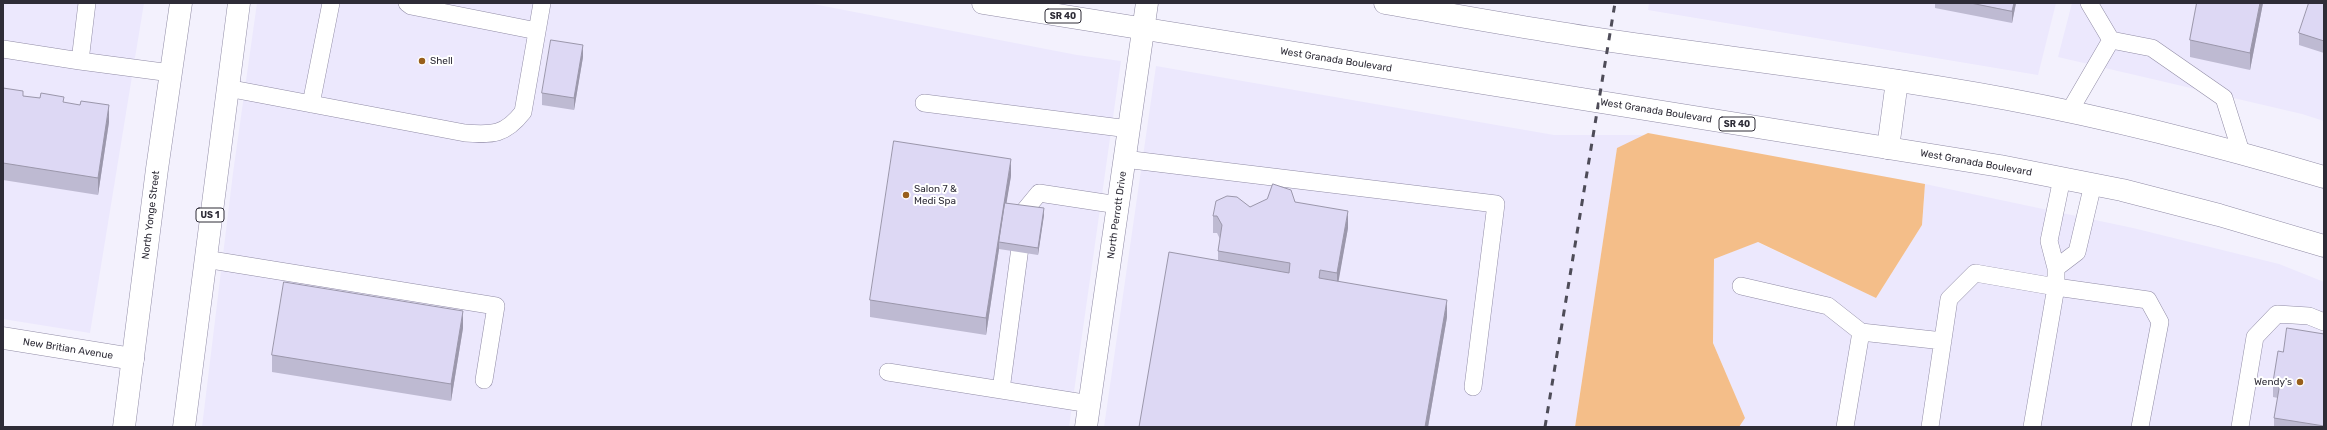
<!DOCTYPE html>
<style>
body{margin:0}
#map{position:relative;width:2327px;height:430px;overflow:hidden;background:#f3f1fd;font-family:Rubik,sans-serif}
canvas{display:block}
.frame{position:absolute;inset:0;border:4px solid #2e2c37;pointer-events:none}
</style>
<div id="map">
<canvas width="2327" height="430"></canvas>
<div class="frame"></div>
</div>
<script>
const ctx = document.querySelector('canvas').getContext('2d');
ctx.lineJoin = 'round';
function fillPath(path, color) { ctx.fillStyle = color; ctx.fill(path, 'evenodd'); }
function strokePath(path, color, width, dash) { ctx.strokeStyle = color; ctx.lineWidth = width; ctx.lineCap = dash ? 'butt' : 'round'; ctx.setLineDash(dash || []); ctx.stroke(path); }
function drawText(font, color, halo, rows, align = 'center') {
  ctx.font = font + ' Rubik,sans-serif'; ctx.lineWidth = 4; ctx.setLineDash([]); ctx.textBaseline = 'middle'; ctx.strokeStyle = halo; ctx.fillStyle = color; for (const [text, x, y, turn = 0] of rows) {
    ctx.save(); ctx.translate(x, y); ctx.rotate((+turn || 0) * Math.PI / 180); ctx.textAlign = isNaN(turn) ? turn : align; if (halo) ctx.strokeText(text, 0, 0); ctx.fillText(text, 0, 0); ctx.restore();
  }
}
fillPath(new Path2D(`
 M 3,3 L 144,3 L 90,333 L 3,319 Z
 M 257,3 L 808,3 L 1077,55 L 1121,61 L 1069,427 L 202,427 L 233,173 Z
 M 1649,3 L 2056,3 L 2038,75 L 1648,10 Z
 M 2072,3 L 2324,3 L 2324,121 L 2302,114 L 2058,57 Z
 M 1156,66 L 1554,135 L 1646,135 L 1617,149 L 1575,427 L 1104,427 Z
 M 1925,184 L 2133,228 L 2279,264 L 2324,282 L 2324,427 L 1739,427 L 1745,418 L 1713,343 L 1714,259 L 1757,242 L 1876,298 L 1922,225 Z`), '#ece8fd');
fillPath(new Path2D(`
 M 1648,133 L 1925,184 L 1922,225 L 1876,298 L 1758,242 L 1714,259 L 1713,343 L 1745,418 L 1739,427 L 1575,427 L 1617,148 Z`), '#f4be89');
const lane = new Path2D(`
 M 407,3 L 411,6 L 537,31
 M 2089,3 L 2111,40
 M 3,49 L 80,61 L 87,3
 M 80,61 L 171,73
 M 227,88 L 465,133 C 493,135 505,135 523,112 L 542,3
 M 924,103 L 1129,129
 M 311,104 L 331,3
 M 2069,112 L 2111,40 L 2152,48 L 2224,98 L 2241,152
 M 1124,159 L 1496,204 L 1473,387
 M 2062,178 L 2049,241 L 2056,268 L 2056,287 L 2148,300 L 2160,322 L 2140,427
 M 205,259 L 496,306 L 484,380
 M 2056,268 L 2077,252 L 2093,184
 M 1741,286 L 1828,306 L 1861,332 L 1845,427
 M 1861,332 L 1943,341
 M 888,372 L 1090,404
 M 1001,390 L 1025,210 L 1039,193 L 1118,205
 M 1930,427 L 1949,299 L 1975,273 L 2056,287 L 2032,427
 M 2240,427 L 2255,337 L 2277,314 L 2309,316 L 2324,322`);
const street = new Path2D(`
 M 1888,148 L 1897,81
 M 3,338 L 133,359
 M 1086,427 L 1147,3`);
const primary = new Path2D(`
 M 983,3 L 2000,166 L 2122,190 L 2219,215 L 2324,246
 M 1385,3 C 1460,16 1536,30 1612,41 C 1744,60 1876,75 2007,99 C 2114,119 2219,146 2324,177
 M 124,427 L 157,169 L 181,3
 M 184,427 L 239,3`);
strokePath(lane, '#918ca6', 18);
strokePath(street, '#918ca6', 23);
strokePath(primary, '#918ca6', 23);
strokePath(lane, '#fff', 17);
strokePath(street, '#fff', 22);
strokePath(primary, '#fff', 22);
strokePath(new Path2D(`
 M 1545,427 L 1615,3`), '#4e4c58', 3, [7, 7]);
fillPath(new Path2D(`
 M 1935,3 L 2016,3 L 2012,23 L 1935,8 Z
 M 2194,3 L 2263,3 L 2250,70 L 2190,57 L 2190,40 L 2197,4 Z
 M 2324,3 L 2324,53 L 2299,45 L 2299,33 Z
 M 583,57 L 574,110 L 542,105 L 542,93 Z
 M 3,88 L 23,96 L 64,103 L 109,122 L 98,195 L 3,180 Z
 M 1011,176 L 1006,203 L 1044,215 L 1038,255 L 999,249 L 986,335 L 870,317 L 870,300 Z
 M 1295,202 L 1348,228 L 1338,281 L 1447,317 L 1428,427 L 1139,427 L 1218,261 L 1218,251 L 1220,239 L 1217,233 L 1213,233 L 1213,216 L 1250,207 Z
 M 463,328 L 451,401 L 272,372 L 272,355 Z
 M 2324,334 L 2324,427 L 2274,427 L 2274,418 L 2278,398 L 2273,397 L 2273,382 L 2283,352 Z`), '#bebad2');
fillPath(new Path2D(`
 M 2014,3 L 2016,3 L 2012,23 L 2012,11 Z
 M 2260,3 L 2263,3 L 2250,70 L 2250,53 Z
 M 583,45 L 583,57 L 574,110 L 574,98 Z
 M 109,105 L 109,122 L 98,195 L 98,178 Z
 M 1011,159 L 1011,176 L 1000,242 L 999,242 L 999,249 L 986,335 L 986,318 Z
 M 1044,208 L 1044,215 L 1038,255 L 1038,248 Z
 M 1348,211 L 1348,228 L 1337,290 L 1337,273 Z
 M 1447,300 L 1447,317 L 1428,427 L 1425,427 Z
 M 463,311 L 463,328 L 451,401 L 451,384 Z`), '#9b97ab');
const building = new Path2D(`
 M 1971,3 L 2014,3 L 2012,11 Z
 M 2197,3 L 2260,3 L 2250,53 L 2190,40 Z
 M 2309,3 L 2324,3 L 2324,41 L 2299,33 Z
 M 551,40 L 583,45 L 574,98 L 542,93 Z
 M 3,88 L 23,91 L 23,96 L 40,98 L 41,93 L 64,97 L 63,102 L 80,105 L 81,101 L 109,105 L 98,178 L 3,163 Z
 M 894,141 L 1011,159 L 986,318 L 870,300 Z
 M 1273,184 L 1291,190 L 1295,202 L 1348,211 L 1337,273 L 1320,270 L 1319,278 L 1447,300 L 1425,427 L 1139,427 L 1169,252 L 1289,273 L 1290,263 L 1218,251 L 1222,225 L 1217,216 L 1213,216 L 1216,201 L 1227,196 L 1237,197 L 1250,207 L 1267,199 Z
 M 1005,203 L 1044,208 L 1038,248 L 999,242 Z
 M 284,282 L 463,311 L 451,384 L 272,355 Z
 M 2287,328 L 2324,334 L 2324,426 L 2274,418 L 2280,383 L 2273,382 L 2278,351 L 2283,352 Z`);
fillPath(building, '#ddd8f4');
strokePath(building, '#9b97ab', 1);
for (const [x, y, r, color] of [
 [422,61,4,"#985f1b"],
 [906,195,4,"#985f1b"],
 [2300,382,4,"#985f1b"]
]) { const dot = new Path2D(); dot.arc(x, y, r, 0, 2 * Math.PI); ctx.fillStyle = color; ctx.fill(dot); strokePath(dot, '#fff', 1.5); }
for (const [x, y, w] of [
 [1063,16,36],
 [1737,124,36],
 [210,215,28]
]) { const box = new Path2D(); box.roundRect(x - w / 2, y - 7, w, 14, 3); ctx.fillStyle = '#fff'; ctx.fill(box); strokePath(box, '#2e2c37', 1); }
drawText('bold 9px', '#2e2c37', null, [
 ["SR 40",1063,16],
 ["SR 40",1737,124],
 ["US 1",210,215]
]);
drawText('10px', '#2e2c37', '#fff', [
 ["West Granada Boulevard",1336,60,9],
 ["West Granada Boulevard",1656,111,9],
 ["West Granada Boulevard",1976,163,10],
 ["North Yonge Street",151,215,-83],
 ["North Perrott Drive",1117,215,-82],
 ["New Britian Avenue",68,349,9]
]);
drawText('10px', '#2e2c37', '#fff', [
 ["Shell",430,61],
 ["Salon 7 &",914,189],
 ["Medi Spa",914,201],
 ["Wendy's",2292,382,"right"]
], 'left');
</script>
